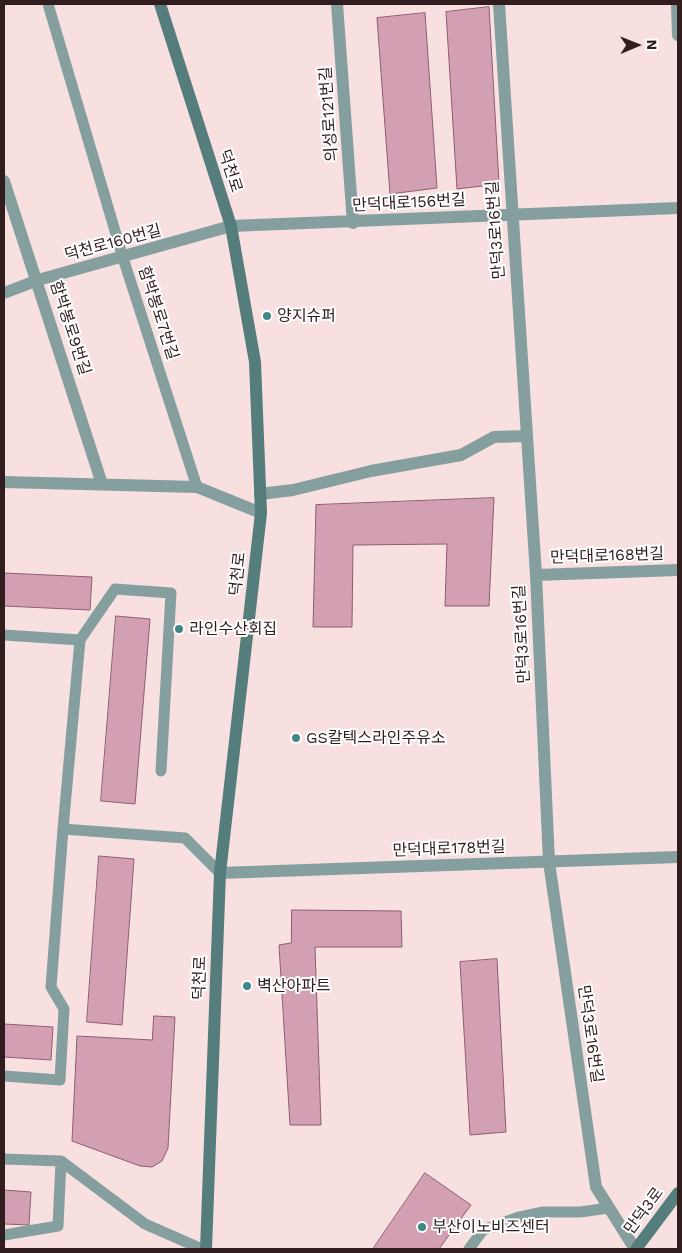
<!DOCTYPE html>
<meta charset="utf-8">
<style>
body{margin:0}
#map{position:relative;width:682px;height:1253px;overflow:hidden;background:#f8e0e1;font-family:"Work Sans",sans-serif}
canvas{display:block}
.frame{position:absolute;inset:0;border:5px solid #311c1e;pointer-events:none}
.north{position:absolute;left:612px;top:20px;width:50px;height:50px;-webkit-text-stroke:4px #fff;paint-order:stroke;rotate:89deg;font-size:14px;font-weight:700;line-height:20px;text-align:center;color:#311c1e}
.north::after{content:'';display:block;margin:auto;width:18px;height:22px;background:#311c1e;clip-path:polygon(50% 0,100% 100%,50% 72%,0 100%)}
</style>
<div id="map">
<canvas width="682" height="1253"></canvas>
<div class="frame"></div>
<div class="north">N</div>
</div>
<script>
const ctx = document.querySelector('canvas').getContext('2d');
ctx.lineJoin = 'round';
function fillPath(path, color) { ctx.fillStyle = color; ctx.fill(path, 'evenodd'); }
function strokePath(path, color, width, dash) { ctx.strokeStyle = color; ctx.lineWidth = width; ctx.lineCap = dash ? 'butt' : 'round'; ctx.setLineDash(dash || []); ctx.stroke(path); }
function drawText(font, color, halo, rows, align = 'center') {
  ctx.font = font + ' "Work Sans","Noto Sans KR",sans-serif'; ctx.lineWidth = 4; ctx.setLineDash([]); ctx.textBaseline = 'middle'; ctx.strokeStyle = halo; ctx.fillStyle = color; for (const [text, x, y, turn = 0] of rows) {
    ctx.save(); ctx.translate(x, y); ctx.rotate((+turn || 0) * Math.PI / 180); ctx.textAlign = isNaN(turn) ? turn : align; if (halo) ctx.strokeText(text, 0, 0); ctx.fillText(text, 0, 0); ctx.restore();
  }
}
const building = new Path2D(`
 M 489,7 L 499,184 L 457,189 L 446,12 Z
 M 425,13 L 437,188 L 390,194 L 377,18 Z
 M 494,498 L 489,606 L 445,606 L 447,544 L 353,545 L 352,627 L 313,627 L 316,505 Z
 M 4,573 L 92,577 L 90,610 L 4,606 Z
 M 116,616 L 150,619 L 135,804 L 101,801 Z
 M 99,856 L 134,859 L 122,1025 L 87,1022 Z
 M 292,910 L 401,911 L 402,947 L 315,947 L 321,1125 L 290,1125 L 279,945 L 291,943 Z
 M 497,959 L 506,1132 L 470,1135 L 460,962 Z
 M 154,1016 L 175,1017 L 168,1148 L 162,1161 L 152,1167 L 140,1166 L 72,1141 L 77,1036 L 152,1040 Z
 M 4,1024 L 53,1027 L 51,1060 L 4,1057 Z
 M 425,1173 L 471,1205 L 439,1249 L 373,1249 Z
 M 4,1190 L 31,1192 L 29,1225 L 4,1224 Z`);
fillPath(building, '#d3a0b3');
strokePath(building, '#8c5e6f', 1);
strokePath(new Path2D(`
 M 48,4 L 123,258 L 197,487
 M 4,635 L 80,640
 M 63,829 L 80,640 L 115,589 L 171,593 L 161,771
 M 4,1076 L 60,1080 L 64,1009 L 51,987 L 63,829 L 185,838 L 220,873
 M 4,1159 L 61,1161 L 145,1224 L 202,1249
 M 4,1235 L 58,1226 L 61,1161
 M 469,1249 L 483,1230 L 519,1217 L 542,1212 L 580,1212 L 609,1208`), '#859f9f', 11);
strokePath(new Path2D(`
 M 337,4 L 353,223
 M 499,4 L 536,575 L 549,862 L 596,1187 L 635,1249
 M 677,4 L 678,35
 M 4,181 L 102,484
 M 4,293 L 38,280 L 231,226 L 678,208
 M 4,482 L 197,487 L 261,513
 M 260,494 L 293,490 L 371,471 L 461,455 L 494,437 L 527,436
 M 536,575 L 678,570
 M 220,873 L 678,857`), '#859f9f', 12);
strokePath(new Path2D(`
 M 160,4 L 231,226 L 255,362 L 261,513 L 220,873 L 206,1249
 M 636,1249 L 678,1193`), '#557d7c', 12);
for (const [x, y, r, color] of [
 [267,316,5,"#408888"],
 [179,629,5,"#408888"],
 [296,738,5,"#408888"],
 [247,986,5,"#408888"],
 [422,1227,5,"#408888"]
]) { const dot = new Path2D(); dot.arc(x, y, r, 0, 2 * Math.PI); ctx.fillStyle = color; ctx.fill(dot); strokePath(dot, '#fff', 2); }
drawText('16px', '#311c1e', '#fff', [
 ["의성로121번길",329,114,-94],
 ["덕천로",230,171,72],
 ["만덕대로156번길",409,203,-3],
 ["만덕3로16번길",496,230,-94],
 ["덕천로160번길",113,243,-15],
 ["함박봉로7번길",158,313,72],
 ["함박봉로9번길",70,328,72],
 ["만덕대로168번길",607,556,-2],
 ["덕천로",238,574,-84],
 ["만덕3로16번길",522,634,-93],
 ["만덕대로178번길",449,849,-2],
 ["덕천로",200,978,-88],
 ["만덕3로16번길",590,1034,82],
 ["만덕3로",644,1211,-53]
]);
drawText('16px', '#311c1e', '#fff', [
 ["양지슈퍼",277,316],
 ["라인수산회집",189,629],
 ["GS칼텍스라인주유소",306,738],
 ["벽산아파트",257,986],
 ["부산이노비즈센터",432,1227]
], 'left');
</script>
